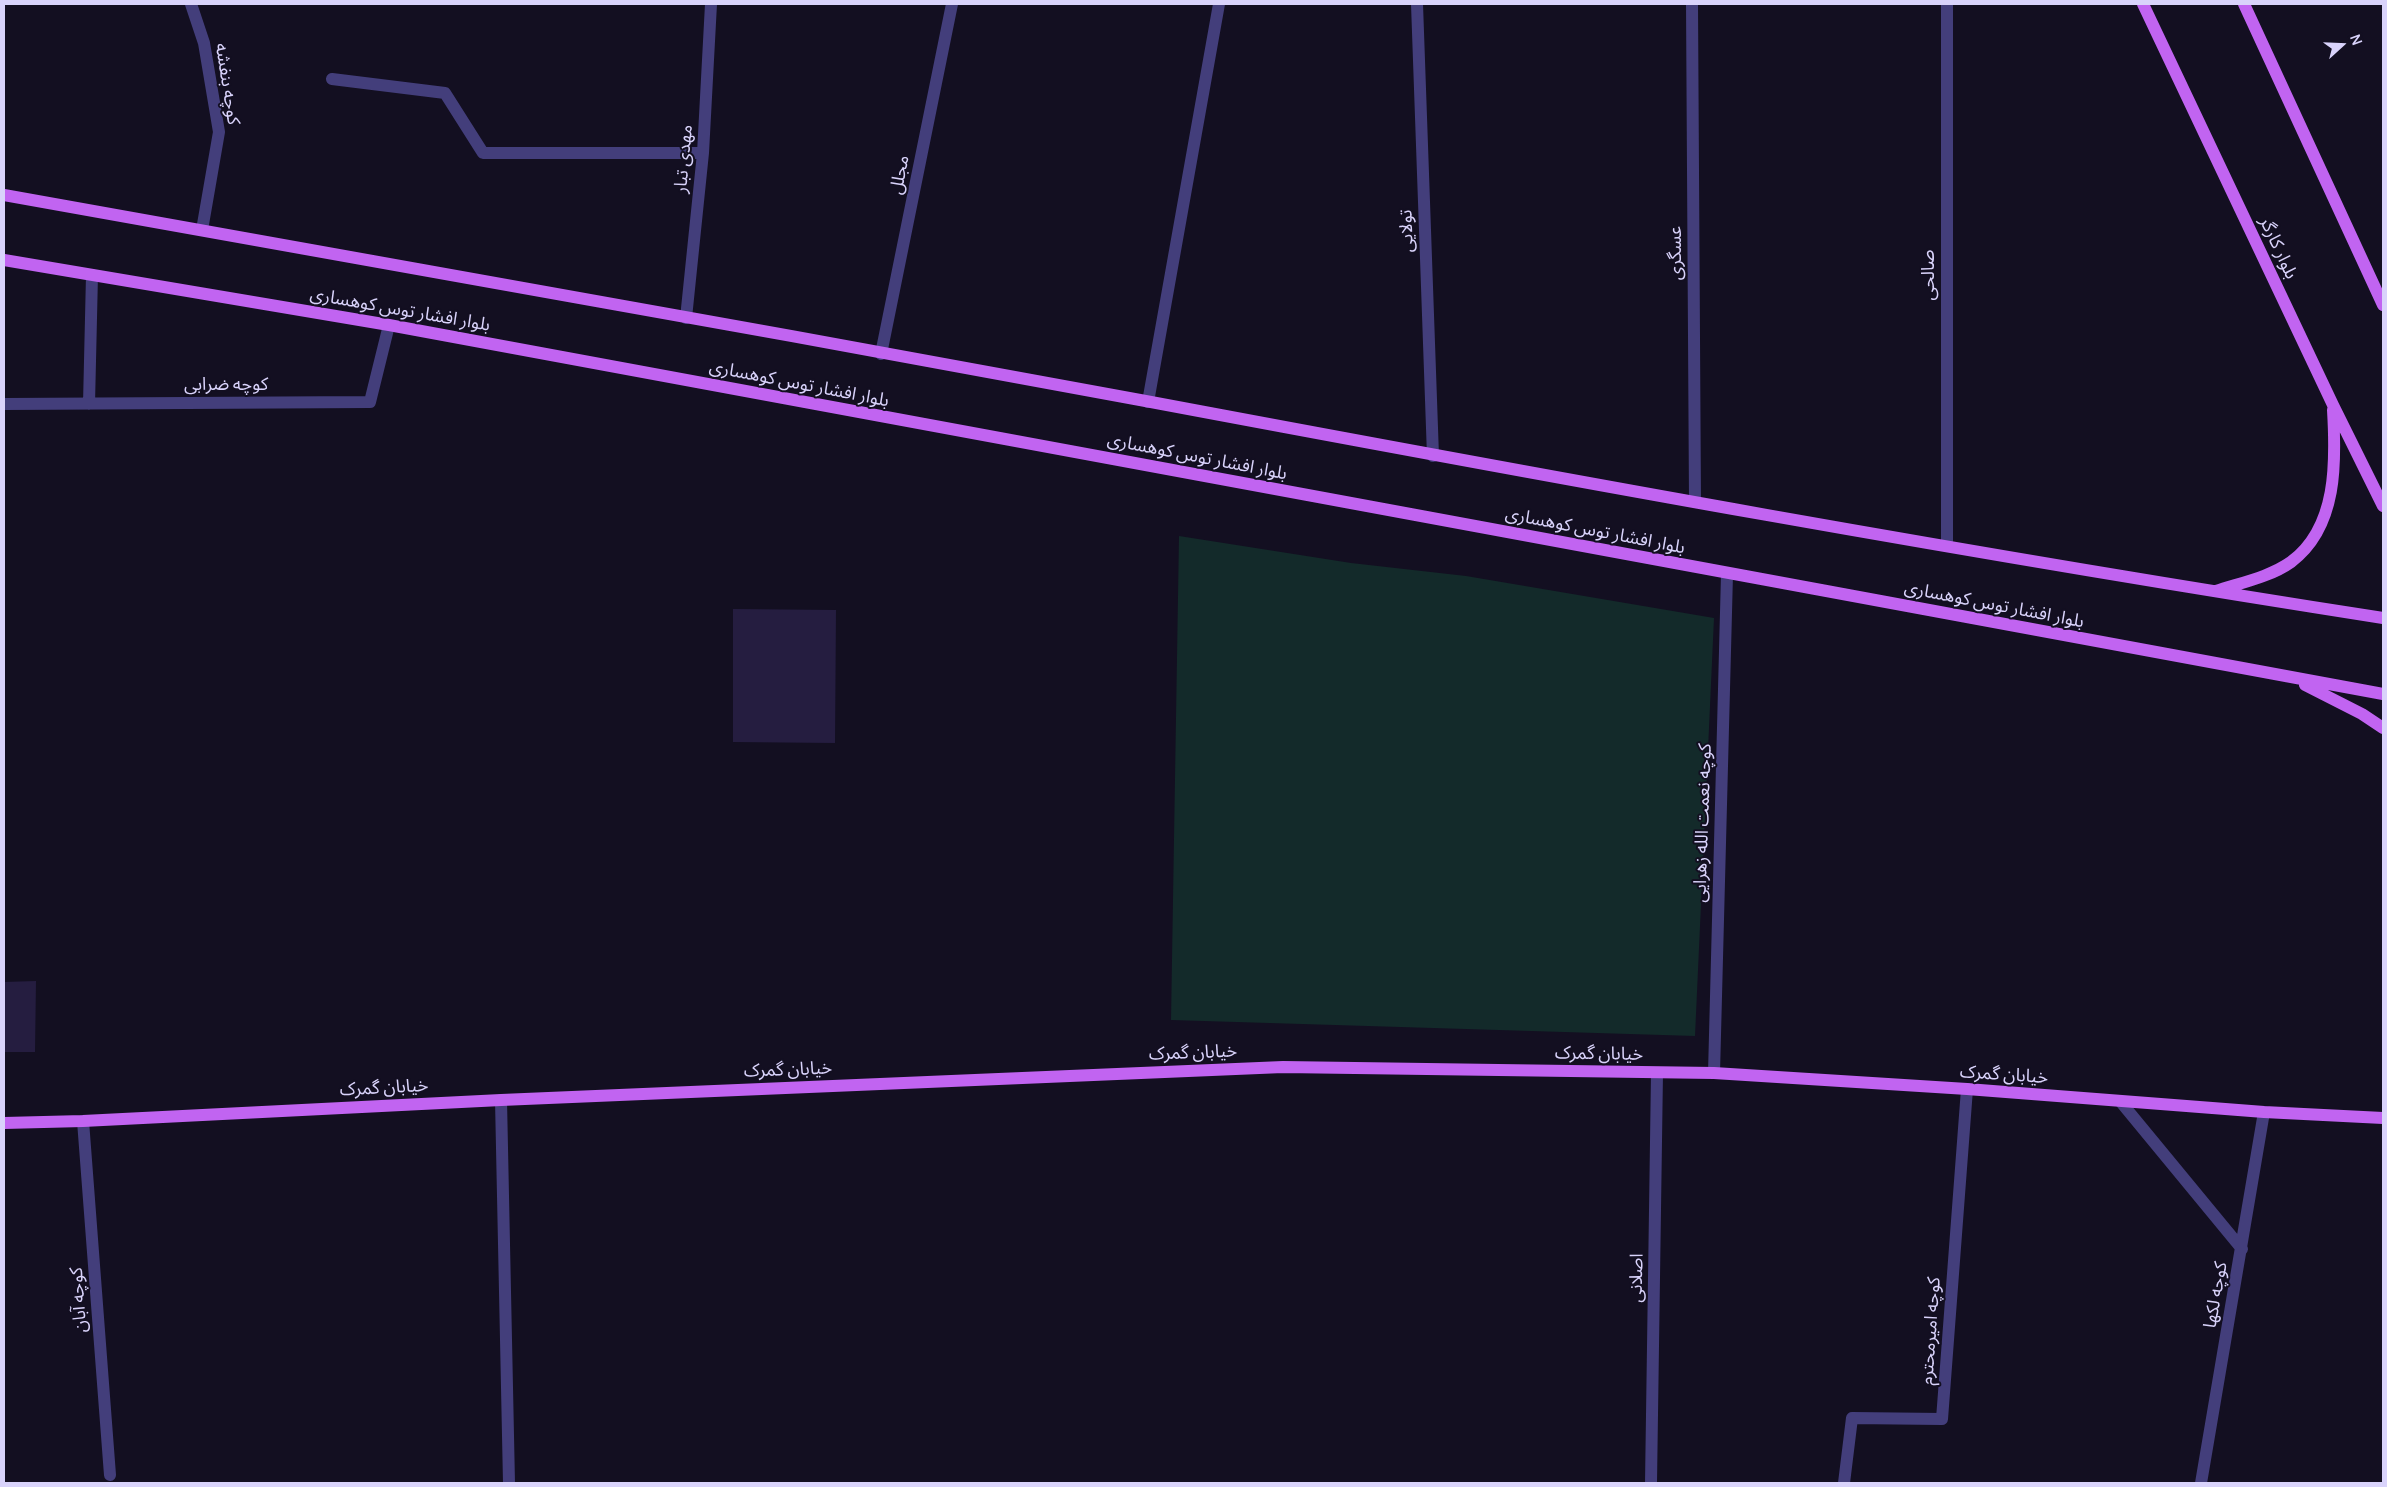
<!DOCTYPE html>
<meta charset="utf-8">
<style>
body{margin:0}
#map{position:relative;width:2387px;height:1487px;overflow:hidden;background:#130f21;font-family:Manrope,sans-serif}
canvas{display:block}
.frame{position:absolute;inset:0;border:5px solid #d9d3fb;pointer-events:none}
.north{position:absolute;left:2317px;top:20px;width:50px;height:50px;-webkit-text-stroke:4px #130f21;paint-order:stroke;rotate:70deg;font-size:14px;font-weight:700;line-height:20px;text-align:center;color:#d9d3fb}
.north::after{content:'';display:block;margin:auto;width:18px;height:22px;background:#d9d3fb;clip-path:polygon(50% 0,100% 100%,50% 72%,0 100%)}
</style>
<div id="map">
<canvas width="2387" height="1487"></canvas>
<div class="frame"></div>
<div class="north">N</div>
</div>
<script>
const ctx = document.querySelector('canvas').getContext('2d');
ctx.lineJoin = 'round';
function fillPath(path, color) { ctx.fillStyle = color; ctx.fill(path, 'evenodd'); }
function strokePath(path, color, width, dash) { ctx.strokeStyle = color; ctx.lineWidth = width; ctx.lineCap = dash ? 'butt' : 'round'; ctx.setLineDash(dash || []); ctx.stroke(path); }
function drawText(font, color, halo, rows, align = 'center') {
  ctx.font = font + ' Manrope,"Noto Sans Arabic",sans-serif'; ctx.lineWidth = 4; ctx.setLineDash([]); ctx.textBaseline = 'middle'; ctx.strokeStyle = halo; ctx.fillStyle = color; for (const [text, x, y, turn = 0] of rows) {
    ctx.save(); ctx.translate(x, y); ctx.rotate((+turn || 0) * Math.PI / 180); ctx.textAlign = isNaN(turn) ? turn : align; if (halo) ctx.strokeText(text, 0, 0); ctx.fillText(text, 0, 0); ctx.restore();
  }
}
fillPath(new Path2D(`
 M 1179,536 L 1351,563 L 1466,576 L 1714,618 L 1695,1036 L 1171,1020 Z`), '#132a2a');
fillPath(new Path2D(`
 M 733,609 L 836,610 L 835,743 L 733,742 Z
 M 36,981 L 35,1052 L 4,1052 L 4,982 Z`), '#251d40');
strokePath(new Path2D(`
 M 191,4 L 204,43 L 219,132 L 202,230
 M 1417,4 L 1433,456
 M 1692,4 L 1695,502
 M 1947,4 L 1947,546
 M 332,79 L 445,93 L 483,153 L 703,153
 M 686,318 L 703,153 L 711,4
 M 881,354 L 952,4
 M 1148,402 L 1219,4
 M 4,404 L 370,402 L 389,325
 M 89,404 L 92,275
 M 1714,1073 L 1727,574
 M 501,1100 L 509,1483
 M 2120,1101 L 2242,1249
 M 83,1121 L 110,1475
 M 1651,1483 L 1657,1073
 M 1844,1483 L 1852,1418 L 1942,1419 L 1967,1089
 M 2201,1483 L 2264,1112`), '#433e7b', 12);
strokePath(new Path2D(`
 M 2143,4 L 2333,405 L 2383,506
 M 2244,4 L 2383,305
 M 4,195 C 386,263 769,331 1151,402 C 1561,479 1971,554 2383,618
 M 4,260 L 389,325 L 2383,694
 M 2216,591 C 2240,583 2270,577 2291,562 C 2338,527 2336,461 2333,410
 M 2305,685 L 2362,714 L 2383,728
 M 4,1123 L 83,1121 L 501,1100 L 1283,1067 L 1714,1073 L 1967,1089 L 2264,1112 L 2383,1118`), '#c164f1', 12);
drawText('18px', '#d9d3fb', '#130f21', [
 ["کوچه بنفشه",227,84,81],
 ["مهدی تبار",684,159,-85],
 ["مجلل",900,175,-79],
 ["تولایی",1407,231,-92],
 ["بلوار کارگر",2278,248,65],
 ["عسگری",1676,253,-90],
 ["صالحی",1929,275,-90],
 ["بلوار افشار توس کوهساری",400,310,10],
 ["بلوار افشار توس کوهساری",799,384,11],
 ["کوچه ضرابی",226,385],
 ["بلوار افشار توس کوهساری",1197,457,11],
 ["بلوار افشار توس کوهساری",1595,531,11],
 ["بلوار افشار توس کوهساری",1994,605,11],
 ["کوچه نعمت الله زهرایی",1703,823,-88],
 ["خیابان گمرک",1193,1053,-2],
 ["خیابان گمرک",1599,1054,1],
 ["خیابان گمرک",788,1070,-2],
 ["خیابان گمرک",2004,1075,4],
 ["خیابان گمرک",384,1088,-3],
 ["اصلانی",1637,1278,-89],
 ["کوچه لکها",2216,1295,-80],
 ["کوچه آبان",79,1300,-94],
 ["کوچه امیرمحترم",1931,1331,-86]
]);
</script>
